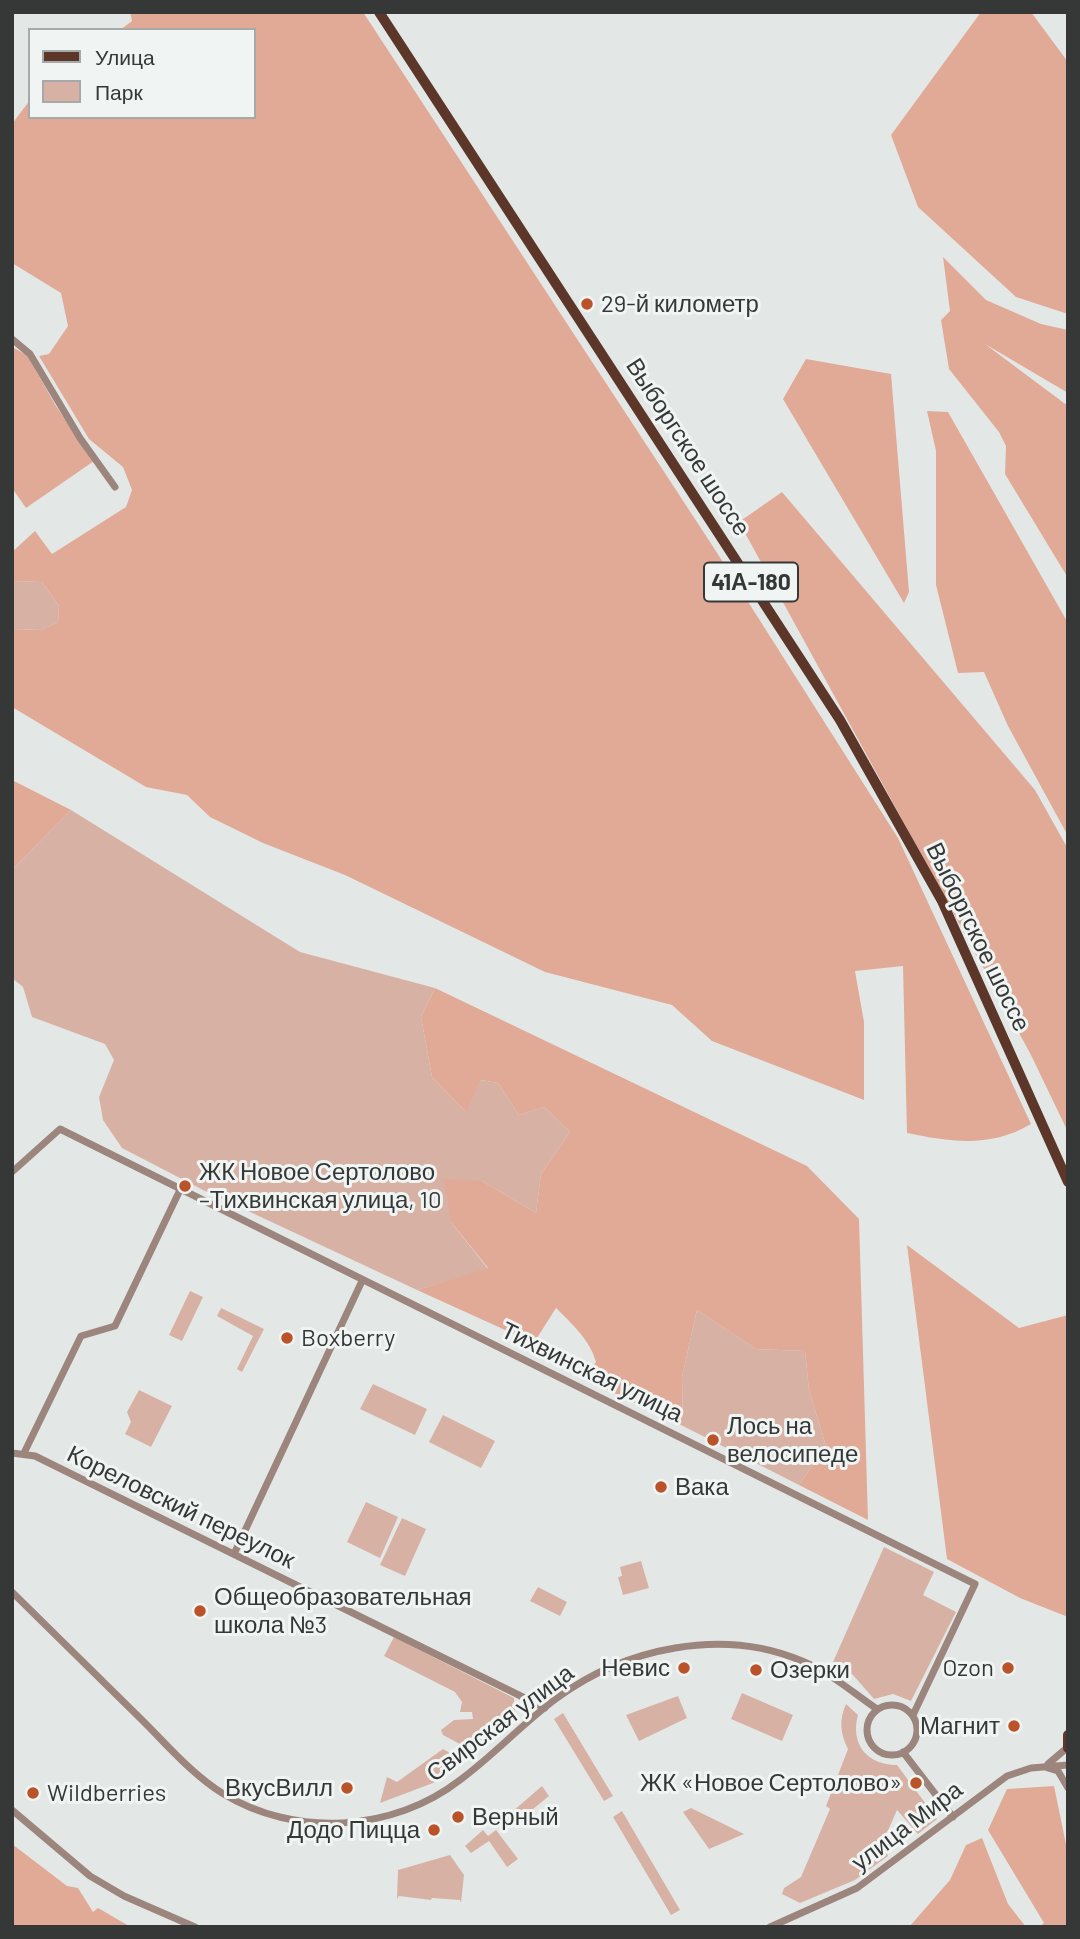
<!DOCTYPE html>
<meta charset="utf-8">
<style>
body{margin:0}
#map{position:relative;width:1080px;height:1939px;overflow:hidden;background:#e3e8e7;font-family:Barlow,sans-serif}
canvas{display:block}
.frame{position:absolute;inset:0;border:14px solid #363838;pointer-events:none}
.legend{position:absolute;left:28px;top:28px;width:228px;height:91px;box-sizing:border-box;background:#f0f5f4;border:2px solid #a6a9a9;margin:0;padding:9px 12px;list-style:none;font-size:21px;color:#363838}
.legend li{display:flex;align-items:center;gap:14px;height:35px}
.legend b{width:35px;border:2px solid #a6a9a9}
</style>
<div id="map">
<canvas width="1080" height="1939"></canvas>
<div class="frame"></div>
<ul class="legend">
<li><b style="height:9px;background:#5c3629"></b>Улица</li>
<li><b style="height:19px;background:#d7b2a4"></b>Парк</li>
</ul>
</div>
<script>
const ctx = document.querySelector('canvas').getContext('2d');
ctx.lineJoin = 'round';
function fillPath(path, color) { ctx.fillStyle = color; ctx.fill(path, 'evenodd'); }
function strokePath(path, color, width, dash) { ctx.strokeStyle = color; ctx.lineWidth = width; ctx.lineCap = dash ? 'butt' : 'round'; ctx.setLineDash(dash || []); ctx.stroke(path); }
function drawText(font, color, halo, rows, align = 'center') {
  ctx.font = font + ' Barlow,sans-serif'; ctx.lineWidth = 6; ctx.setLineDash([]); ctx.textBaseline = 'middle'; ctx.strokeStyle = halo; ctx.fillStyle = color; for (const [text, x, y, turn = 0] of rows) {
    ctx.save(); ctx.translate(x, y); ctx.rotate((+turn || 0) * Math.PI / 180); ctx.textAlign = isNaN(turn) ? turn : align; if (halo) ctx.strokeText(text, 0, 0); ctx.fillText(text, 0, 0); ctx.restore();
  }
}
fillPath(new Path2D(`
 M 12,581 L 42,582 L 59,606 L 58,622 L 41,630 L 12,629 Z
 M 71,810 L 300,952 L 435,988 L 421,1017 L 432,1077 L 465,1111 L 481,1080 L 498,1083 L 519,1115 L 544,1107 L 570,1132 L 541,1174 L 536,1213 L 482,1181 L 451,1222 L 488,1269 L 417,1290 L 203,1190 L 122,1148 L 103,1120 L 99,1097 L 114,1060 L 105,1044 L 32,1017 L 23,987 L 12,978 L 12,870 Z
 M 190,1291 L 203,1297 L 182,1341 L 169,1335 Z
 M 221,1308 L 264,1329 L 242,1372 L 237,1369 L 253,1336 L 217,1316 Z
 M 697,1310 L 756,1349 L 805,1351 L 809,1390 L 826,1446 L 799,1485 L 683,1426 L 682,1377 Z
 M 373,1384 L 427,1409 L 415,1435 L 360,1409 Z
 M 139,1390 L 172,1406 L 151,1447 L 125,1434 L 131,1422 L 127,1412 Z
 M 443,1415 L 495,1441 L 481,1468 L 429,1442 Z
 M 366,1502 L 398,1517 L 380,1558 L 347,1542 Z
 M 402,1518 L 426,1529 L 405,1576 L 380,1565 Z
 M 884,1547 L 934,1572 L 923,1595 L 956,1612 L 911,1701 L 893,1694 L 874,1699 L 853,1675 L 833,1662 Z
 M 641,1561 L 649,1588 L 623,1595 L 618,1577 L 622,1576 L 620,1567 Z
 M 538,1587 L 567,1602 L 560,1616 L 530,1601 Z
 M 394,1637 L 514,1698 L 515,1712 L 473,1751 L 443,1735 L 441,1730 L 454,1720 L 473,1719 L 472,1712 L 460,1712 L 462,1702 L 455,1692 L 384,1656 Z
 M 742,1693 L 793,1715 L 782,1741 L 731,1719 Z
 M 678,1696 L 687,1718 L 639,1741 L 626,1715 Z
 M 846,1704 L 858,1715 C 850,1744 867,1765 897,1765 L 937,1819 L 918,1834 L 897,1810 L 883,1842 L 888,1856 L 855,1880 L 800,1903 L 782,1894 L 784,1888 L 801,1877 L 830,1809 L 826,1806 L 848,1749 C 840,1733 839,1720 846,1704 Z
 M 563,1713 L 613,1796 L 604,1801 L 554,1719 Z
 M 443,1749 L 463,1760 L 433,1783 L 380,1803 L 387,1777 L 397,1782 Z
 M 542,1786 L 549,1796 L 511,1827 L 505,1818 Z
 M 691,1808 L 744,1834 L 709,1849 L 683,1812 Z
 M 622,1811 L 680,1910 L 671,1915 L 613,1817 Z
 M 483,1830 L 488,1836 L 496,1830 L 518,1859 L 507,1867 L 489,1841 L 471,1853 L 465,1846 Z
 M 450,1855 L 464,1875 L 461,1903 L 460,1900 L 432,1898 L 431,1900 L 399,1896 L 397,1899 L 398,1870 Z`), '#d7b2a4');
fillPath(new Path2D(`
 M 130,12 L 363,12 L 712,545 L 898,838 L 1031,1124 C 991,1148 951,1142 907,1133 L 903,966 L 855,971 L 864,1022 L 864,1100 L 712,1041 L 672,1005 L 545,972 L 345,875 L 263,843 L 210,817 L 187,795 L 146,787 L 12,707 L 12,629 L 41,630 L 58,622 L 59,606 L 42,582 L 12,581 L 12,552 L 35,531 L 52,554 L 126,507 L 132,490 L 123,467 L 89,439 L 39,356 L 49,354 L 68,326 L 61,293 L 12,263 L 12,124 L 30,100 L 30,117 L 254,117 L 254,30 L 120,30 L 132,21 Z
 M 981,12 L 1031,12 L 1068,62 L 1068,314 L 1016,297 L 918,207 L 891,135 Z
 M 943,257 L 986,300 L 1041,324 L 1068,330 L 1068,393 L 985,344 L 1068,406 L 1068,578 L 1005,474 L 1006,446 L 999,432 L 949,369 L 941,320 L 950,311 Z
 M 12,347 L 27,355 L 56,406 L 94,461 L 26,508 L 12,488 Z
 M 806,359 L 891,374 L 909,592 L 904,603 L 783,399 Z
 M 927,411 L 948,412 L 1068,623 L 1068,836 L 1008,726 L 984,672 L 958,673 L 936,585 L 936,451 Z
 M 782,492 L 1035,790 L 1068,849 L 1068,1132 L 1030,1053 L 739,522 Z
 M 12,780 L 71,810 L 12,870 Z
 M 435,988 L 807,1166 L 859,1219 L 868,1520 L 799,1485 L 826,1446 L 809,1390 L 805,1351 L 756,1349 L 697,1310 L 682,1377 L 683,1426 L 583,1378 L 596,1362 C 590,1340 572,1324 556,1308 L 537,1338 L 514,1334 L 417,1290 L 488,1268 L 451,1222 L 444,1179 L 482,1181 L 536,1213 L 541,1174 L 570,1132 L 544,1107 L 519,1115 L 498,1083 L 481,1080 L 466,1112 L 432,1077 L 421,1017 Z
 M 907,1245 L 1019,1328 L 1068,1315 L 1068,1617 L 1020,1598 L 947,1559 Z
 M 1054,1786 L 1068,1854 L 1068,1927 L 1039,1927 L 1044,1923 L 988,1830 L 1007,1789 Z
 M 982,1838 L 1008,1904 L 1026,1927 L 909,1927 L 950,1880 L 966,1845 Z
 M 12,1844 L 67,1886 L 78,1888 L 93,1912 L 98,1908 L 129,1926 L 147,1927 L 12,1927 Z`), '#e0aa97');
strokePath(new Path2D(`
 M 12,339 L 30,354 L 80,438 L 115,487
 M 12,1172 L 60,1129 L 975,1584 L 913,1715
 M 12,1453 L 35,1456 L 545,1708
 M 24,1453 L 81,1336 L 115,1326 L 180,1190
 M 234,1554 L 362,1281
 M 12,1592 C 56,1635 100,1679 144,1722 C 168,1746 193,1775 222,1793 C 295,1838 393,1832 460,1780 C 494,1755 523,1723 557,1698 C 625,1648 722,1627 802,1661 C 831,1673 852,1692 877,1709
 M867 1730a25 25 0 1 1 50 0a25 25 0 1 1-50 0Z
 M 903,1752 L 953,1817
 M 1048,1764 L 1068,1747
 M 1048,1768 L 1058,1771 L 1068,1788
 M 12,1810 L 90,1876 L 124,1896 L 195,1927
 M 770,1927 L 857,1888 L 1007,1776 L 1031,1768 L 1068,1765`), '#9c857c', 7);
strokePath(new Path2D(`
 M 379,12 L 840,720 L 942,901 L 1068,1182
 M 1068,1735 L 1068,1748`), '#5c3629', 10);
for (const [x, y, r, color] of [
 [587,304,7,"#ba532a"],
 [185,1186,7,"#ba532a"],
 [287,1338,7,"#ba532a"],
 [713,1440,7,"#ba532a"],
 [661,1487,7,"#ba532a"],
 [200,1611,7,"#ba532a"],
 [684,1668,7,"#ba532a"],
 [1008,1668,7,"#ba532a"],
 [756,1670,7,"#ba532a"],
 [1014,1726,7,"#ba532a"],
 [916,1783,7,"#ba532a"],
 [347,1788,7,"#ba532a"],
 [33,1793,7,"#ba532a"],
 [458,1817,7,"#ba532a"],
 [434,1830,7,"#ba532a"]
]) { const dot = new Path2D(); dot.arc(x, y, r, 0, 2 * Math.PI); ctx.fillStyle = color; ctx.fill(dot); strokePath(dot, '#f0f5f4', 2.5); }
for (const [x, y, w] of [
 [751,582,94]
]) { const box = new Path2D(); box.roundRect(x - w / 2, y - 19.5, w, 39, 5); ctx.fillStyle = '#f0f5f4'; ctx.fill(box); strokePath(box, '#363838', 2); }
drawText('bold 23px', '#363838', null, [
 ["41А-180",751,582]
]);
drawText('24px', '#363838', '#f0f5f4', [
 ["29-й километр",601,304],
 ["ЖК Новое Сертолово",199,1172],
 ["–Тихвинская улица, 10",199,1200],
 ["Boxberry",301,1338],
 ["Лось на",727,1426],
 ["велосипеде",727,1454],
 ["Вака",675,1487],
 ["Общеобразовательная",214,1597],
 ["школа №3",214,1625],
 ["Невис",670,1668,"right"],
 ["Ozon",994,1668,"right"],
 ["Озерки",770,1670],
 ["Магнит",1000,1726,"right"],
 ["ЖК «Новое Сертолово»",902,1783,"right"],
 ["ВкусВилл",333,1788,"right"],
 ["Wildberries",47,1793],
 ["Верный",472,1817],
 ["Додо Пицца",420,1830,"right"]
], 'left');
drawText('24px', '#363838', '#f0f5f4', [
 ["Выборгское шоссе",688,447,57],
 ["Выборгское шоссе",978,937,64],
 ["Тихвинская улица",592,1372,26],
 ["Кореловский переулок",181,1507,26],
 ["Свирская улица",500,1723,-37],
 ["улица Мира",907,1826,-37]
]);
</script>
